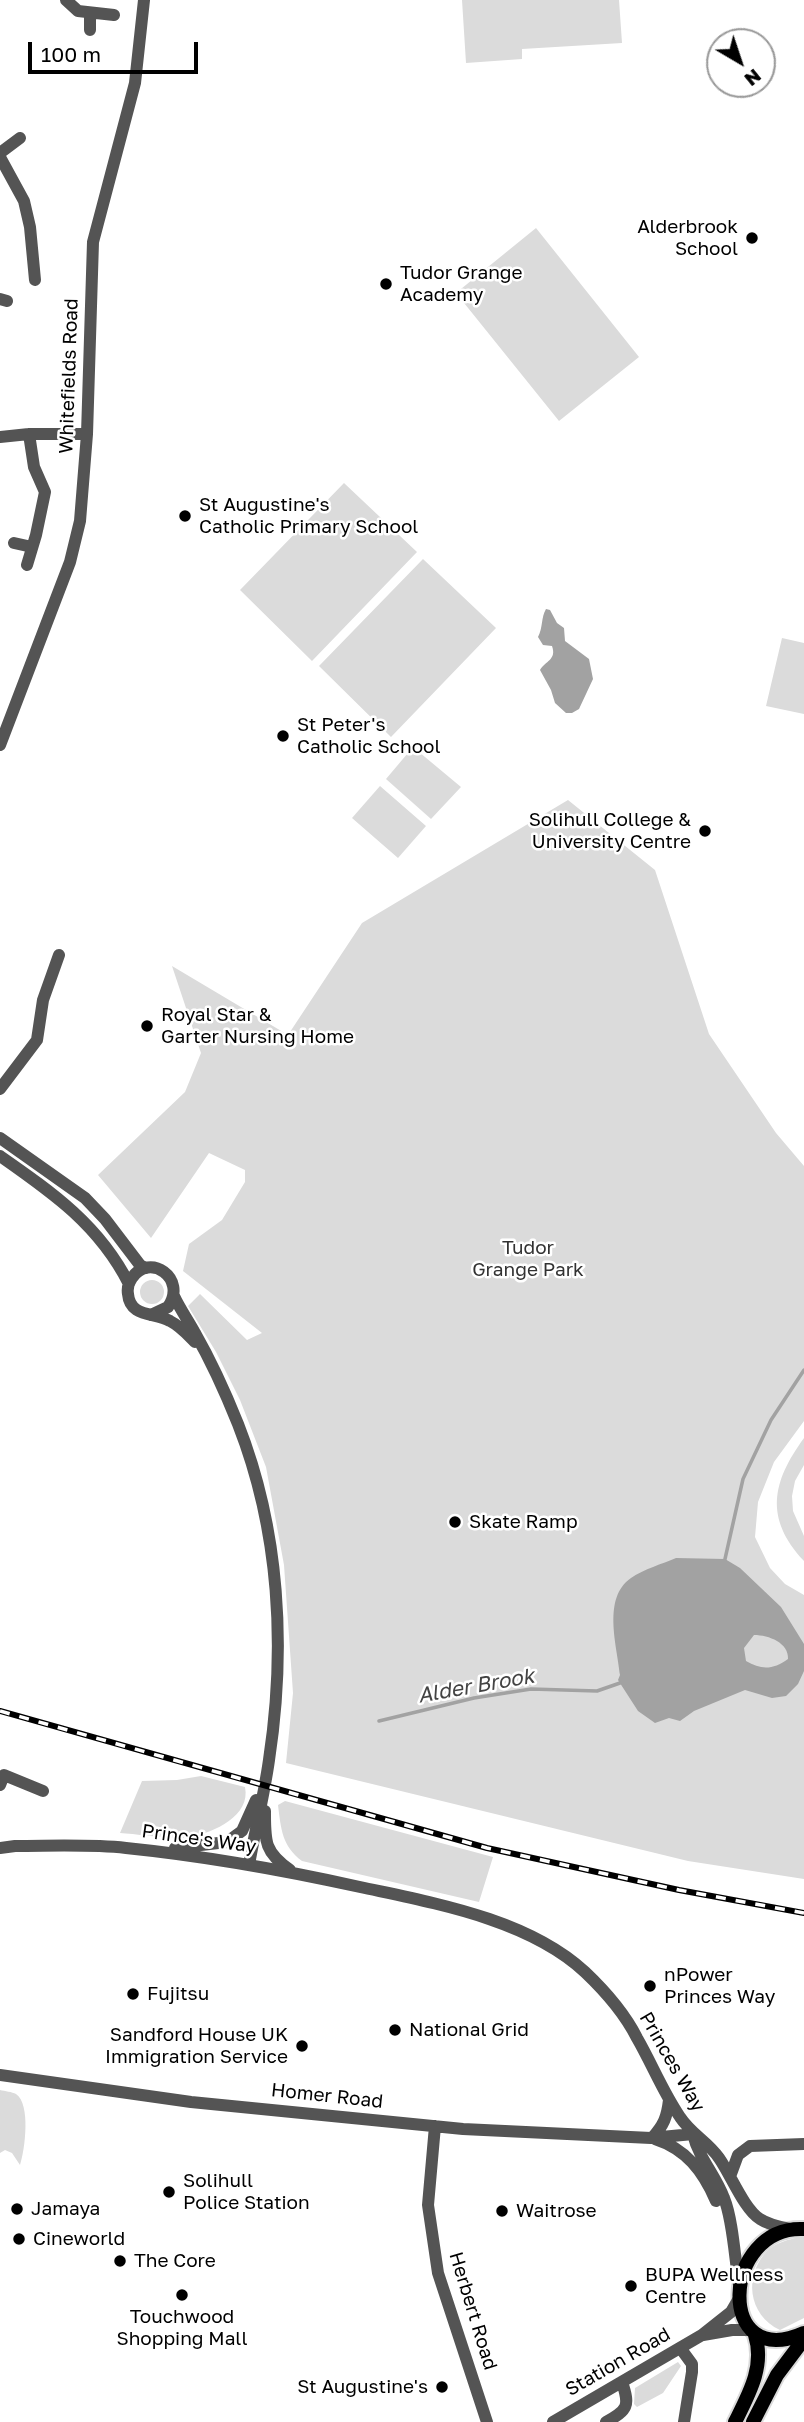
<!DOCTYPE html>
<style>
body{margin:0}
#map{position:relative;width:804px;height:2422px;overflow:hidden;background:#fff;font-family:"Golos Text",sans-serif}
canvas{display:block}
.north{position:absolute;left:706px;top:28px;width:70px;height:70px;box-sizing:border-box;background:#fff;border:2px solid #999;border-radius:50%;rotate:141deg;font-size:19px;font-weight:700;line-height:28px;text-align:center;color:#000}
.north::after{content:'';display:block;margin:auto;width:24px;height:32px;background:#000;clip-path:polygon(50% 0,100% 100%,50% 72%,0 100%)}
.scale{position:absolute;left:28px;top:42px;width:170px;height:32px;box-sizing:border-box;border:4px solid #000;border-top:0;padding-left:9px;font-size:21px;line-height:24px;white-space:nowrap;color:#000;-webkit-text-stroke:5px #fff;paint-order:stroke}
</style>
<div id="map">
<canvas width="804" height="2422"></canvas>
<div class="north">N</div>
<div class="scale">100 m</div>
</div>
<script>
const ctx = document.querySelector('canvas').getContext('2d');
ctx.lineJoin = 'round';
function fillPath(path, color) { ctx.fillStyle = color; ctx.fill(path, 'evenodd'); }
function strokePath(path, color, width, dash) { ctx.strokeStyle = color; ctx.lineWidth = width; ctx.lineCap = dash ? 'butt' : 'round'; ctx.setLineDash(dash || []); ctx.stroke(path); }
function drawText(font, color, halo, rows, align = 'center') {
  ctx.font = font + ' "Golos Text",sans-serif'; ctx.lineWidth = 5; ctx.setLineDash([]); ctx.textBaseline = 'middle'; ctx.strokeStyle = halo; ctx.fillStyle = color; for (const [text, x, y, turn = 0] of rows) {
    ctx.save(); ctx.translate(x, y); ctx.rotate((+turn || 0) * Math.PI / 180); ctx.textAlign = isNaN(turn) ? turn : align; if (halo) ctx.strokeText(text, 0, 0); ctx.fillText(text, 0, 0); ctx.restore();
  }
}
fillPath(new Path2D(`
 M 462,0 L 619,0 L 622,43 L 522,49 L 522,59 L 466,63 Z
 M 536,228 L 639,357 L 559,421 L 456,293 Z
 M 344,483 L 417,552 L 312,661 L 240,590 Z
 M 423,559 L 496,628 L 391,737 L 319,666 Z
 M 782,638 L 804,643 L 804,714 L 766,706 Z
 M 413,747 L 461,787 L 431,819 L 386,779 Z
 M 380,786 L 426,826 L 398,858 L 352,818 Z
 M 568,800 L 655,870 L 709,1034 L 776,1133 L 804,1166 L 804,1421 L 774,1462 L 758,1502 L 755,1537 L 770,1568 L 785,1584 L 804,1595 L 804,1879 L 688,1861 L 286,1763 L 293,1693 L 284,1565 L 266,1467 L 240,1400 L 216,1352 L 188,1306 L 200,1294 L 247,1340 L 262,1333 L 183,1271 L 189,1244 L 222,1220 L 245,1182 L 245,1170 L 209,1153 L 151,1238 L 98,1175 L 185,1092 L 201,1053 L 172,966 L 288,1035 L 362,923 Z
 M140 1292a12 12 0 1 1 24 0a12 12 0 1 1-24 0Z
 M 804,1438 L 804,1465 L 795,1481 L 792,1496 L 793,1511 L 804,1536 L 804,1561 C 764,1518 772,1482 804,1438 Z
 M 201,1776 L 245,1787 C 251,1816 214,1832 191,1837 C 173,1840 138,1834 120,1833 L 142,1781 L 177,1780 Z
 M 285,1801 L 493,1857 L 479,1902 L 302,1861 C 282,1846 281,1829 278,1805 Z
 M 0,2090 C 5,2091 12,2092 16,2094 C 31,2104 25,2150 20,2165 L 12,2153 L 5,2150 L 0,2153 Z
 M 799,2237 L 804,2238 L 804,2318 L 780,2330 C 748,2315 743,2275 768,2250 C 777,2242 788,2240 799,2237 Z
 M 678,2362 L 681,2366 L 663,2393 L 637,2407 L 634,2404 L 635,2388 Z`), '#dbdbdb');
fillPath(new Path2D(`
 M 546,609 L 550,610 L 557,623 L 564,628 L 565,641 L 589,659 L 593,679 L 579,709 L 572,713 L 566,713 L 555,703 L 551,690 L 540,670 C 545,661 557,660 552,646 L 543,645 L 538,637 C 543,628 541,617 546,609 Z
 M 676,1558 L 725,1559 L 740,1568 L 781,1607 L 804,1644 L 804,1671 L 798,1684 L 786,1696 L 772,1698 L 745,1690 L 694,1711 L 680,1721 L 669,1718 L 655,1723 L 638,1711 L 618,1680 L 620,1675 C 617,1645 602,1598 631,1578 C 644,1569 662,1564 676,1558 ZM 754,1635 C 769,1635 789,1643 788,1659 C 773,1670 761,1670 746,1661 L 744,1648 Z`), '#a2a2a2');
strokePath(new Path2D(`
 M 725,1559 L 743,1479 L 771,1420 L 804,1370
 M 379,1721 L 474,1698 L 531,1689 L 597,1691 L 620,1683`), '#a2a2a2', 3.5);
const major = new Path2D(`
 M 804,2229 C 721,2225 715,2373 804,2333
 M 735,2422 C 749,2394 765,2366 755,2335
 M 753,2422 L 777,2375 L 804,2339`);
strokePath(major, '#dbdbdb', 18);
strokePath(new Path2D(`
 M 66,0 L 78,11 L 114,15
 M 90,30 L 90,13
 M 0,153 L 20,138
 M 0,157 L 24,201 L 30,227 L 35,280
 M 0,299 L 7,301
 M 0,437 L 29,434 L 87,434
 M 14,543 L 32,547
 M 27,565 L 36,535 L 45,492 L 34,467 L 29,434
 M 0,745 L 70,562 L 80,521 L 87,434 L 93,242 L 135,83 L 144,0
 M 0,1089 L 37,1040 L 43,1000 L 59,955
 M 0,1138 L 85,1198 L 105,1219 L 140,1265 L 146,1268
 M 0,1156 C 53,1193 99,1225 129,1284
 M 174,1296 C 180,1309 188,1320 195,1333 C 211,1361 226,1394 238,1424 C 280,1531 286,1648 269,1760 C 264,1796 255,1830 249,1865
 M 151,1315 L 168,1307 C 188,1278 149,1252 132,1278 C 129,1282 127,1288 128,1294 C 130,1318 155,1312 170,1321 C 180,1326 187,1334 195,1342
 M 0,1785 L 4,1775 L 43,1791
 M 265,1811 C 265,1841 264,1852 290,1870
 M 0,1848 L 15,1846 C 52,1846 90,1844 126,1848 C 205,1856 283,1870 360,1887 C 434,1903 528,1919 585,1972 C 605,1991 625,2014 637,2038 C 652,2064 663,2092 680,2117 C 691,2134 708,2142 719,2158 C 731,2175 744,2209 760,2219 C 769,2225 780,2227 790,2229
 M 175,1848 L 227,1842 L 242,1831 L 256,1800
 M 0,2075 L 191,2102 L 463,2129 L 651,2138 L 693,2134
 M 435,2126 L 428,2205 L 438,2273 L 487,2422
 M 693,2134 C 699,2159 715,2174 724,2198 C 733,2220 735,2261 739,2285
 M 652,2138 C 664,2125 667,2117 669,2100
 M 655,2139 C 686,2149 703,2171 716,2201
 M 731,2174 L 738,2155 L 750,2146 L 804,2144
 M 703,2335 L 732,2330 L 752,2330
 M 681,2349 L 692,2364 L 692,2372 L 684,2422
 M 553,2422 L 702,2335 L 731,2312 L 738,2300
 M 606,2422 C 628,2410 630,2406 622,2382`), '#545454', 12);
strokePath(major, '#000', 14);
const rail = new Path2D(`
 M 0,1711 L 487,1848 L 679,1890 L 804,1913`);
strokePath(rail, '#000', 6);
strokePath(rail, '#fff', 3.5, [10]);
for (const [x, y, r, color] of [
 [752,238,7,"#000"],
 [386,284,7,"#000"],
 [185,516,7,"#000"],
 [283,736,7,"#000"],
 [705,831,7,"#000"],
 [147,1026,7,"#000"],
 [455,1522,7,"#000"],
 [650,1986,7,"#000"],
 [133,1994,7,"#000"],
 [395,2030,7,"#000"],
 [302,2046,7,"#000"],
 [169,2192,7,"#000"],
 [17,2209,7,"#000"],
 [502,2211,7,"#000"],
 [19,2239,7,"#000"],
 [120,2261,7,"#000"],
 [631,2286,7,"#000"],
 [182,2295,7,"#000"],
 [442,2387,7,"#000"]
]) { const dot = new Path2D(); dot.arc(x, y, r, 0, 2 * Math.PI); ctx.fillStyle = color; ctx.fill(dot); strokePath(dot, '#fff', 2.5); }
drawText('19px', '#000', '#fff', [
 ["Alderbrook",738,227,"right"],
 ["School",738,249,"right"],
 ["Tudor Grange",400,273],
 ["Academy",400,295],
 ["St Augustine's",199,505],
 ["Catholic Primary School",199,527],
 ["St Peter's",297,725],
 ["Catholic School",297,747],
 ["Solihull College &",691,820,"right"],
 ["University Centre",691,842,"right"],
 ["Royal Star &",161,1015],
 ["Garter Nursing Home",161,1037],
 ["Skate Ramp",469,1522],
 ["nPower",664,1975],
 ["Princes Way",664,1997],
 ["Fujitsu",147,1994],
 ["National Grid",409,2030],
 ["Sandford House UK",288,2035,"right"],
 ["Immigration Service",288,2057,"right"],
 ["Solihull",183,2181],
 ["Police Station",183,2203],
 ["Jamaya",31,2209],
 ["Waitrose",516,2211],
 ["Cineworld",33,2239],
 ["The Core",134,2261],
 ["BUPA Wellness",645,2275],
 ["Centre",645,2297],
 ["Touchwood",182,2317,"center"],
 ["Shopping Mall",182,2339,"center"],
 ["St Augustine's",428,2387,"right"]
], 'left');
drawText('19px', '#000', '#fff', [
 ["Whitefields Road",69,376,-88],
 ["Prince's Way",199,1839,8],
 ["Princes Way",672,2062,60],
 ["Homer Road",327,2096,6],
 ["Herbert Road",473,2311,73],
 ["Station Road",618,2362,-30]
]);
drawText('19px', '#323232', '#fff', [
 ["Tudor",528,1248],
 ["Grange Park",528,1270]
]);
drawText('italic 21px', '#434343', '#fff', [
 ["Alder Brook",476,1686,-10]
]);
</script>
